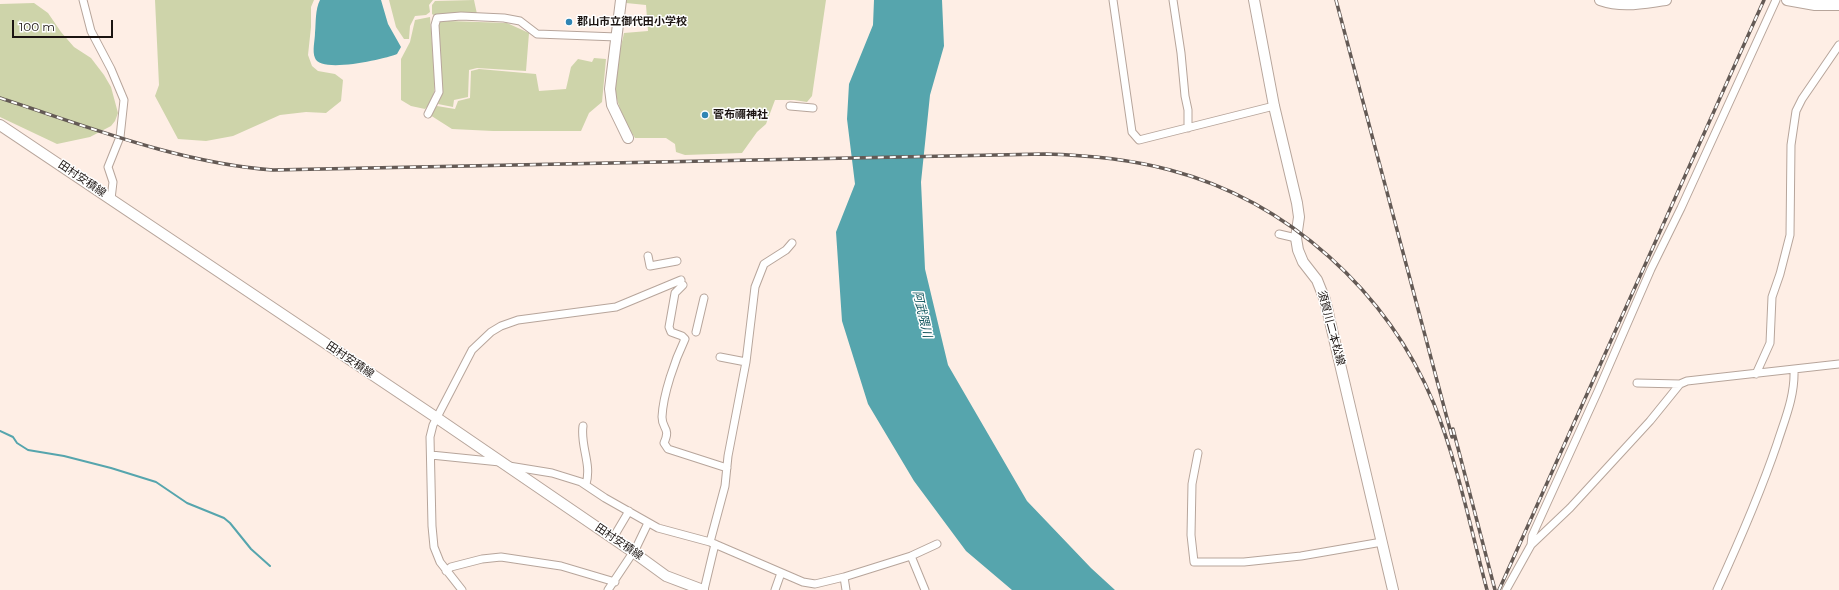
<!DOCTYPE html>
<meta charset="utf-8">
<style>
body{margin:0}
#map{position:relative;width:1839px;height:590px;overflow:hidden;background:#feeee5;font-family:Montserrat,sans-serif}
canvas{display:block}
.scale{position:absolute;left:12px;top:20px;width:101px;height:18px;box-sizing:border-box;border:2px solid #1b1411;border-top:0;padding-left:5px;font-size:12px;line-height:14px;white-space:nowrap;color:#1b1411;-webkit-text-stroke:3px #fff;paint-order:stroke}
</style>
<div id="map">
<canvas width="1839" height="590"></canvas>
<div class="scale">100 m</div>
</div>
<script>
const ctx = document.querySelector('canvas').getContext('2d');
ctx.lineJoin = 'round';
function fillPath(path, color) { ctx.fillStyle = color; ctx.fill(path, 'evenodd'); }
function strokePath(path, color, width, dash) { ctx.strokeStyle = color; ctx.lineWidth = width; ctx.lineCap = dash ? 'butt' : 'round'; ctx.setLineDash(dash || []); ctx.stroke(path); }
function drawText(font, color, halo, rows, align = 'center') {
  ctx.font = font + ' Montserrat,"Noto Sans JP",sans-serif'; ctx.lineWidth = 3; ctx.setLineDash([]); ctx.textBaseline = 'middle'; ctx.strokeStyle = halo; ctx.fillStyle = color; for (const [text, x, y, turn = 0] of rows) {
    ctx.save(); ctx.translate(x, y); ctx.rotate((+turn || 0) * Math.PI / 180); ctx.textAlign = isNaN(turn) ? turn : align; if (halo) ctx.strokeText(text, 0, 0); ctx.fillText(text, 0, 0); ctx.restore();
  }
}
fillPath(new Path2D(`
 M 155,0 L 314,0 L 311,7 L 311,27 L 308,55 L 312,66 L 318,71 L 335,74 L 343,80 L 341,101 L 326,113 L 306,112 L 280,115 L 233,136 L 206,141 L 178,139 L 155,96 L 159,85 Z
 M 389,0 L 433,0 L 429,5 L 430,12 L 426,15 L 415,16 L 410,26 L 409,39 L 404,39 L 396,27 Z
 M 474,0 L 477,14 L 435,16 L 432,14 L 432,5 L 435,1 Z
 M 626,0 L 826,0 L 812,96 L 807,102 L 794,100 L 775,100 L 766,124 L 757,132 L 742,153 L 685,155 L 676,152 L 675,144 L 666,138 L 635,138 C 625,122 616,104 615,86 C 614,70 621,48 624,33 L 648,31 L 646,5 L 626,3 Z
 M 34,3 L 48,13 L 61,32 L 74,47 L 91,58 L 104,75 L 111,87 L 118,113 L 115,121 L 111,126 L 90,137 L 57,144 L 0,117 L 0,4 Z
 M 430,17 L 435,83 L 433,100 L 425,109 L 411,106 L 401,100 L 401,59 L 410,42 L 415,20 Z
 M 449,21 L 507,23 L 529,33 L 526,71 L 477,68 L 469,70 L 468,97 L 454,100 L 453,107 L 438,104 L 440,96 L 437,22 Z
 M 594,58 L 606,59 L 602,102 L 589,113 L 581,131 L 493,131 L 452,129 L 430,115 L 430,112 L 437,106 L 455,109 L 458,101 L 470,98 L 471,71 L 479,69 L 536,74 L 539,91 L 566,89 L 571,67 L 578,59 L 592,62 Z`), '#ced4aa');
fillPath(new Path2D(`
 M 320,0 L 381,0 L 388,24 L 401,47 L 397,54 C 385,59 320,74 315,58 C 312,51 315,40 315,33 C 316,22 315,10 320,0 Z
 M 874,0 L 942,0 L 944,46 L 930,95 L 921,182 L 925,269 L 948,365 L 1027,501 L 1091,568 L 1115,590 L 1012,590 L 966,551 L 914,481 L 868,404 L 842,321 L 836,232 L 855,184 L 847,119 L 849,84 L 873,25 Z`), '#56a5ad');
strokePath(new Path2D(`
 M 0,431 L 13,437 L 17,443 L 28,450 L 64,456 L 111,468 L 156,482 L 187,503 L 224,518 L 230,523 L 251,549 L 270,566`), '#56a5ad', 2);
const street = new Path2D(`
 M 83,0 L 91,31 L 111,69 L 124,100 L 120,137 L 108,167 L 113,182 L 111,199
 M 1113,0 L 1132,132 L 1139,140 L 1274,106
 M 1173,0 L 1181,53 L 1185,96 L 1188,110 L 1188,128
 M 790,106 L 813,108
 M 428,114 L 439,92 L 435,25 L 437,18 L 461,16 L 504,18 L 520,21 L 537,34 L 617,37
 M 1279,234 L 1296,238
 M 648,256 L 650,266 L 677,261
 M 683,285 L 675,293 L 669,327 L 671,332 L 682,336 L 685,339 C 675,360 663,394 662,417 C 662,430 671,427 664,443 L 668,449 L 727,468
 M 696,332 L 704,298
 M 720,357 L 746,362
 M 1756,374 L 1770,343 L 1772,297 L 1780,274 L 1790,235 L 1791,145 L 1796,111 L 1802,99 L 1839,45
 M 1637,383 L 1680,384 L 1687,381 L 1839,364
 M 583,426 C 580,446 592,464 586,484
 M 1198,453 L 1192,484 L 1191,535 L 1194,562 L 1244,562 L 1301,556 L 1382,542
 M 431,455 L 500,462
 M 509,466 L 552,473 L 581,482 L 605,498 L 658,528 L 710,542 L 803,582 L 815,584 L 844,577 L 846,590
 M 613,538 L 629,511
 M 710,542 L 725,486 L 728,456 L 746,362 L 755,287 L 764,264 L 786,250 L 792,243
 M 1531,545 L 1532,536 L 1598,391 L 1651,269 L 1681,208 L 1776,0
 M 911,556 L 925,590
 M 446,571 L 451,567 L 482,559 L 501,557 L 561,566 L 615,582
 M 844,577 L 911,556 L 937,544
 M 462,590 L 440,562 L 434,547 L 432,526 L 430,437 L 433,425 L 472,350 L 491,332 L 501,326 L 518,320 L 616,307 L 681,280
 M 608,590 L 636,548 L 648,523
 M 704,590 L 715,544
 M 775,590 L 781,573
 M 1506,590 L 1531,545 L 1570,508 L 1650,421 L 1680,384
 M 1717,590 C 1739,542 1760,494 1777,444 C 1785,419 1795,396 1794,370`);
const secondary = new Path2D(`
 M 621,0 L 610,89 L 612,105 L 628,138
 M 1254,0 L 1274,106 L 1297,203 L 1299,217 L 1296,238 L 1298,250 L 1303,262 L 1317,280 L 1325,300 L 1393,590
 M 1600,0 C 1623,8 1643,3 1666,0
 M 1787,0 L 1815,5 L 1839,5
 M 0,125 L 437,418 L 633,552 L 666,576 L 703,590`);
strokePath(street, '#b7a59b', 9);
strokePath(secondary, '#b7a59b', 12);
strokePath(street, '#fff', 7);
strokePath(secondary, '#fff', 10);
const rail = new Path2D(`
 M 1336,0 L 1452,437
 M 0,98 C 89,127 179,163 273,170 L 1044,154 C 1087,155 1129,159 1170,170 C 1288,201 1388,292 1434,404 C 1457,461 1471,530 1487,590
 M 1453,429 L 1495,590
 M 1499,590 L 1764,0`);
strokePath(rail, '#645a55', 3.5);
strokePath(rail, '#fff', 2, [6]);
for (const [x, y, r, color] of [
 [569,22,4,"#2f85b4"],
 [705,115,4,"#2f85b4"]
]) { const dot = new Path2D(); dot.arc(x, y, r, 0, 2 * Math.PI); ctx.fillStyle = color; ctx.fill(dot); strokePath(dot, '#fff', 1.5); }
drawText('bold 11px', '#1b1411', '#fff', [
 ["郡山市立御代田小学校",577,22],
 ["菅布禰神社",713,115]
], 'left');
drawText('11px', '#1b1411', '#fff', [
 ["田村安積線",82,179,34],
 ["須賀川二本松線",1331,328,75],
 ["田村安積線",350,360,34],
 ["田村安積線",619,542,34]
]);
drawText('italic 12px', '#165960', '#fff', [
 ["阿武隈川",922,314,77]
]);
</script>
